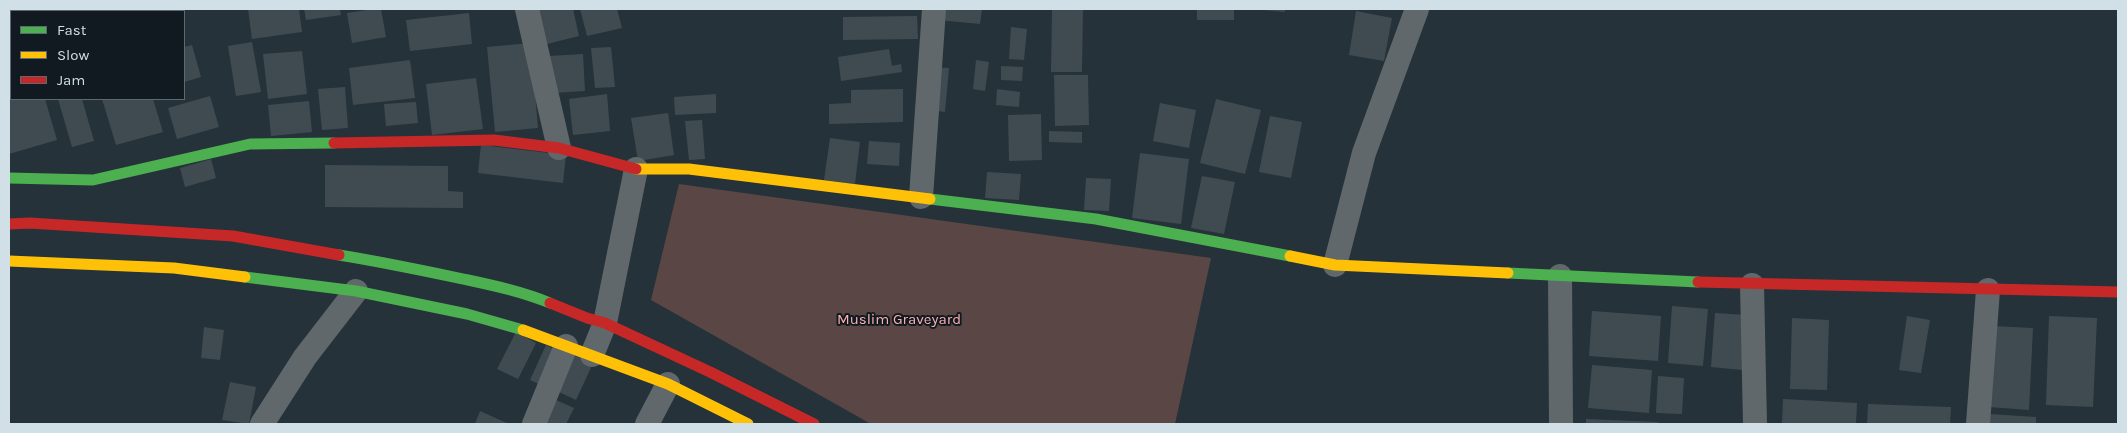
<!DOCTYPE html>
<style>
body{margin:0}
#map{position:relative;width:2127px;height:433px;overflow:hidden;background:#253239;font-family:Karla,sans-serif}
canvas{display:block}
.frame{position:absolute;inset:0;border:10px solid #d1dfe7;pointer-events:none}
.legend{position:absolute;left:10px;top:10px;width:175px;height:90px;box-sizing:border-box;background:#101a20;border:1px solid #5d6970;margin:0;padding:6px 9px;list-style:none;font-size:15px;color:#d1dfe7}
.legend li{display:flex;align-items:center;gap:10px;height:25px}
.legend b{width:25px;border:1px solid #5d6970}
</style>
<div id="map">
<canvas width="2127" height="433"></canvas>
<div class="frame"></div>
<ul class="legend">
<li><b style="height:6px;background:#4caf50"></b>Fast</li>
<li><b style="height:6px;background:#ffc107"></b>Slow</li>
<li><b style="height:6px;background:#c62828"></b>Jam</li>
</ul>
</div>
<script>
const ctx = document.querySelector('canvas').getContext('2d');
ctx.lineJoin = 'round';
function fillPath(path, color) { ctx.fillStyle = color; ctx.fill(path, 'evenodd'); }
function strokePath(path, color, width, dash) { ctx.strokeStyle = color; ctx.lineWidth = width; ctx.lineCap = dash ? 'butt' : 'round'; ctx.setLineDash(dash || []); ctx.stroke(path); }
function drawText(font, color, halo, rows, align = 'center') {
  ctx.font = font + ' Karla,sans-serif'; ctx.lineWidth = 4; ctx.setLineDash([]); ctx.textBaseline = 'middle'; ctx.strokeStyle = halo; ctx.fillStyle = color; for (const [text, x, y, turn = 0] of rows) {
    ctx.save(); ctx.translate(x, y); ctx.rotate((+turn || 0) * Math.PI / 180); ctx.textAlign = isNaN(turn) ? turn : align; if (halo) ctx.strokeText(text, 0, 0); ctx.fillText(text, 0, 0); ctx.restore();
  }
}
fillPath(new Path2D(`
 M 679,184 L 1211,258 L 1175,424 L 871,424 L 651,300 Z`), '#5b4646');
fillPath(new Path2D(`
 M 76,9 L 127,9 L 128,11 L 76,11 Z
 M 136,9 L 159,9 L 137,11 Z
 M 248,9 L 299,9 L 302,32 L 252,39 Z
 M 304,9 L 340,9 L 341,15 L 306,20 Z
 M 374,9 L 381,9 L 386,37 L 352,43 L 347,13 Z
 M 534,9 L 573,9 L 579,36 L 543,45 Z
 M 580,9 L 617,9 L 622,28 L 587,36 Z
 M 939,9 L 982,9 L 980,24 L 938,20 Z
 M 1052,9 L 1083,9 L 1082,72 L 1051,72 Z
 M 1197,9 L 1234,9 L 1234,20 L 1197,20 Z
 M 1253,9 L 1285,9 L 1285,12 Z
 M 1356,11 L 1392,18 L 1384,61 L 1349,55 Z
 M 469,13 L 472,44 L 410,51 L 406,20 Z
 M 917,16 L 918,39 L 843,40 L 843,17 Z
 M 1011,27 L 1027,29 L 1024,60 L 1009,59 Z
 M 9,30 L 11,37 L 11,82 L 9,82 Z
 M 252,42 L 261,92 L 236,96 L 228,46 Z
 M 531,43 L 538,128 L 495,132 L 487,47 Z
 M 192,45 L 201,77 L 184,82 L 184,47 Z
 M 611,47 L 615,87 L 595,88 L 591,48 Z
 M 889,49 L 892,66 L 901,64 L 902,72 L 841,81 L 838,57 Z
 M 302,51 L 307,94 L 268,99 L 263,54 Z
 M 583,54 L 585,91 L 552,93 L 549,56 Z
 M 410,60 L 415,98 L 353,105 L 349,68 Z
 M 976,60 L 989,62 L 985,91 L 973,89 Z
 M 1001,66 L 1023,67 L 1022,81 L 1001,80 Z
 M 933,67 L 949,68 L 945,112 L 929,110 Z
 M 1054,75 L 1088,75 L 1089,125 L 1055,126 Z
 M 476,78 L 483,129 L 432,135 L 426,84 Z
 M 11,84 L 11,99 L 45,99 L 57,140 L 9,154 L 9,85 Z
 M 345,87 L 348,128 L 322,130 L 318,89 Z
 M 903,89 L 903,122 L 829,124 L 829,104 L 851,103 L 851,90 Z
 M 997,89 L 1020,92 L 1019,107 L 996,105 Z
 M 607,94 L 610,131 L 573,135 L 569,99 Z
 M 716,94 L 716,113 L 675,115 L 674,97 Z
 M 210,96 L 219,127 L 177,139 L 168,108 Z
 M 58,99 L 82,99 L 94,141 L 72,147 Z
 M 102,99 L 153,99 L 163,132 L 116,145 Z
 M 1216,99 L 1261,110 L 1245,174 L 1200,163 Z
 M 309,101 L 312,132 L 271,136 L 268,105 Z
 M 416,102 L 418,123 L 386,126 L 384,104 Z
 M 1160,103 L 1196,110 L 1189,148 L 1153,141 Z
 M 668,113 L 674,155 L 638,161 L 631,118 Z
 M 1041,114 L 1042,160 L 1009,161 L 1008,115 Z
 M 1270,116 L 1302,122 L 1291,178 L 1259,172 Z
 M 702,120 L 705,159 L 689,160 L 685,121 Z
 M 1049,131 L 1082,132 L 1082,143 L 1049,142 Z
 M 830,138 L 860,142 L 855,184 L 824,180 Z
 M 869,141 L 900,143 L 899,166 L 867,164 Z
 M 481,145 L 566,155 L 563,183 L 478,173 Z
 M 1140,153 L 1189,159 L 1181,224 L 1132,218 Z
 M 211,159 L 216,178 L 185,187 L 180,168 Z
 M 325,165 L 448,166 L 448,191 L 463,192 L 463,208 L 325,207 Z
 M 987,172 L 1021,174 L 1019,200 L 985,198 Z
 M 1202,176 L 1235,182 L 1224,234 L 1191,228 Z
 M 1086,178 L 1111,179 L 1109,211 L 1084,210 Z
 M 1672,306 L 1708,309 L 1703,366 L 1668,363 Z
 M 1592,311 L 1661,316 L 1658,361 L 1589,356 Z
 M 1715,313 L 1746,315 L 1742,370 L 1711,367 Z
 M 1907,316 L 1930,320 L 1921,373 L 1899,370 Z
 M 2049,316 L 2097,318 L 2093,407 L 2046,405 Z
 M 1792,318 L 1829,320 L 1827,390 L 1790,389 Z
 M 1993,326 L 2033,328 L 2029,410 L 1989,407 Z
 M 204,327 L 224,330 L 220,360 L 201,358 Z
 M 516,332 L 536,343 L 518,379 L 497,369 Z
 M 546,345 L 568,356 L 552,390 L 530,380 Z
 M 576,353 L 594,361 L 576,400 L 559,392 Z
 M 1592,365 L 1652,370 L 1649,413 L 1588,408 Z
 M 1658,376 L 1684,378 L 1682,414 L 1656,413 Z
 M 230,382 L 256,387 L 249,424 L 222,420 Z
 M 1783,399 L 1857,403 L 1856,424 L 1782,424 Z
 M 556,400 L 574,408 L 566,424 L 544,424 Z
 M 1868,404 L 1951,407 L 1950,424 L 1867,424 Z
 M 480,411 L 509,424 L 475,424 Z
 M 1990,414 L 2036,417 L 2036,424 L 1989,424 Z
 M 1586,419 L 1658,422 L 1658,424 L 1586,424 Z`), '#404b51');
strokePath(new Path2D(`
 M 527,9 L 559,148
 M 921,197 L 934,9
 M 1335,265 L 1364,153 L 1417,9
 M 1560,276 L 1561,424
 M 1752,285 L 1755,424
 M 592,355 L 605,323 L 636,169
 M 262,424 L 305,357 L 356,291
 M 534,424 L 566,346
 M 647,424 L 668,384
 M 1978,424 L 1988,290`), '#61686b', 24);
strokePath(new Path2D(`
 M 9,178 L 93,180 L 250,144 L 334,143
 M 930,199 L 1096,219 L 1290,256
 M 339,255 C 383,262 425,271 468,280 C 496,286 523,292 550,303
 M 1508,273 L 1698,282
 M 245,277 L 356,291 L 467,314 L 523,330`), '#4caf50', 11);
strokePath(new Path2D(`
 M 636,169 L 689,169 L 930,199
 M 1290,256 L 1335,265 L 1508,273
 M 9,261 L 174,268 L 245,277
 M 523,330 L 668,384 L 748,424`), '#ffc107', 11);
strokePath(new Path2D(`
 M 334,143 L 494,140 L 559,148 L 636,169
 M 9,224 L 30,223 L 233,236 L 339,255
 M 1698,282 L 2118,292
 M 550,303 L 587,318 L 605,323 L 710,372 L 814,424`), '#c62828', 11);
drawText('15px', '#fcb0b0', '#101a20', [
 ["Muslim Graveyard",899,320]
]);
</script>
